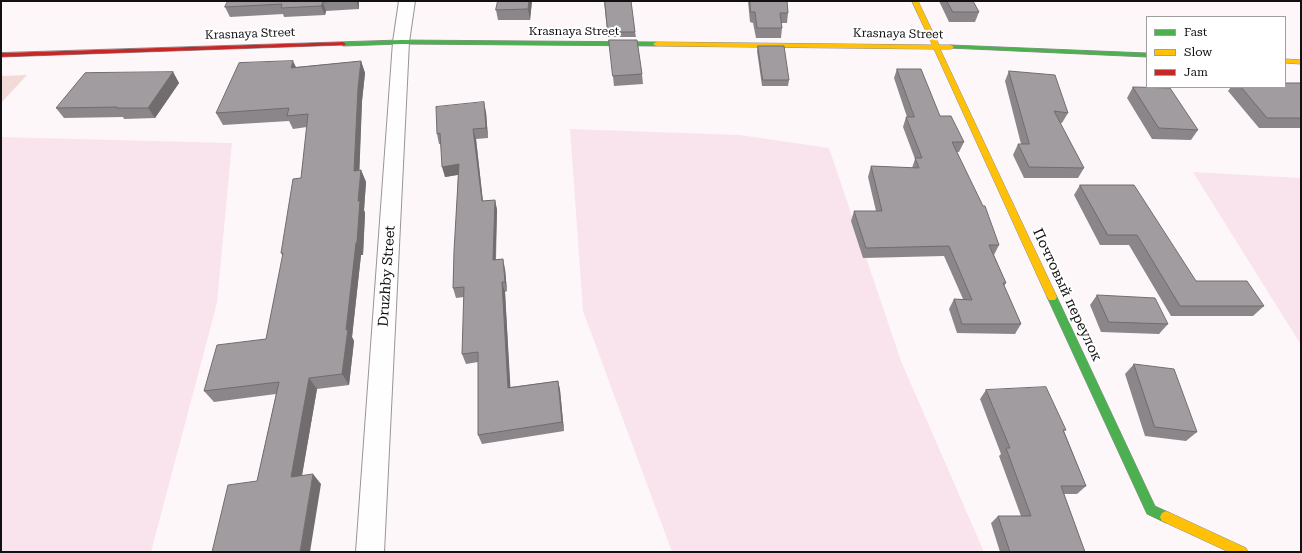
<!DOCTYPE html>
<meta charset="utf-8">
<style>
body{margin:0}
#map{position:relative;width:1302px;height:553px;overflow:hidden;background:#fdf7fa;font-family:"Roboto Serif",serif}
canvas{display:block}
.frame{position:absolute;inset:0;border:2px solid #111;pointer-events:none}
.legend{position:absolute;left:1146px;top:16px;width:140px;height:72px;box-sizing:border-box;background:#fff;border:1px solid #a0a0a0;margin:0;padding:5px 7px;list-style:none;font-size:12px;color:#111}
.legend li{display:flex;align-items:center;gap:8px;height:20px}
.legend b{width:20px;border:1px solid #a0a0a0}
</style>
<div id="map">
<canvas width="1302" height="553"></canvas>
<div class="frame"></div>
<ul class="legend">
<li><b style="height:5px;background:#4caf50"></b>Fast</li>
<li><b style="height:5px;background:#ffc107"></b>Slow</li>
<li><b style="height:5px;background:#c62828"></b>Jam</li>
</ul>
</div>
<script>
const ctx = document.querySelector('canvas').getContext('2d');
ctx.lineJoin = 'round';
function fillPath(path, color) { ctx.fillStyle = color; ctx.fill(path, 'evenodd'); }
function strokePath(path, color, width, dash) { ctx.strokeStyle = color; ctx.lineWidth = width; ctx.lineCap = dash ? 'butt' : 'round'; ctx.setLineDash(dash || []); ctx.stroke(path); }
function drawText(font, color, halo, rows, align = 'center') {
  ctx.font = font + ' "Roboto Serif",serif'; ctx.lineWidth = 4; ctx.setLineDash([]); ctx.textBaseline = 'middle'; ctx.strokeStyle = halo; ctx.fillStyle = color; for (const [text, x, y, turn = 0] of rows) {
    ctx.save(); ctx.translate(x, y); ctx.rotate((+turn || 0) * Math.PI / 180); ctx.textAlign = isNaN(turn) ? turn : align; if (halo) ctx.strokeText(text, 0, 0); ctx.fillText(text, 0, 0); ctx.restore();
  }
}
fillPath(new Path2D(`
 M 570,129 L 740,135 L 829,148 L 901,361 L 984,552 L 672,552 L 583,311 Z
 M 1,137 L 232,143 L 217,303 L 151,552 L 1,552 Z
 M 1193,172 L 1301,178 L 1301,345 Z`), '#f9e4ee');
fillPath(new Path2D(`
 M 27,75 L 1,103 L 1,76 Z`), '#f3d9d8');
const street = new Path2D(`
 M 399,1 L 415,1 L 409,42 L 384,552 L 356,552 L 393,42 Z`);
const fast = new Path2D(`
 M 401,40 L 656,42 L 659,44 L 656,46 L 401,44 L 343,46 L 340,44 L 343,42 Z
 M 951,45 L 1147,53 L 1147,57 L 949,48 L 949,46 Z
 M 1052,293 L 1055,294 L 1057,297 L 1155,506 L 1170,513 L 1172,517 L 1170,521 L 1166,523 L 1147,514 L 1047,297 L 1049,294 Z`);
const slow = new Path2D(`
 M 912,1 L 918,1 L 939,45 L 951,45 L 954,47 L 951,49 L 940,49 L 1057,297 L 1055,300 L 1049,300 L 1047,297 L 934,49 L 656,46 L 653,44 L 656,42 L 932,45 Z
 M 1285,59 L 1301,60 L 1301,64 L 1285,63 Z
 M 1166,511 L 1246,548 L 1248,552 L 1229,552 L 1162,521 L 1160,517 L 1162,513 Z`);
const jam = new Path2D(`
 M 343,42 L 346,44 L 345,45 L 1,57 L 1,53 Z`);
strokePath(street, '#979596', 2);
strokePath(fast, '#8e8b8d', 1);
strokePath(slow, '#8e8b8d', 1);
strokePath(jam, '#8e8b8d', 1);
fillPath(street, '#fffefe');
fillPath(fast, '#4caf50');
fillPath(slow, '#ffc107');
fillPath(jam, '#c62828');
fillPath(new Path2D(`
 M 228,1 L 359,1 L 359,9 L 326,11 L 325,15 L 284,17 L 283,14 L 230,17 L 225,7 Z
 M 498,1 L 532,1 L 530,20 L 498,20 L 496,10 Z
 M 604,1 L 635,32 L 636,37 L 608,37 Z
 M 748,1 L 787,1 L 788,13 L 787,23 L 781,23 L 782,28 L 781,38 L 756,38 L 753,23 L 750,22 Z
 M 939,1 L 973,1 L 979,12 L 975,22 L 949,22 Z
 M 609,40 L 642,74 L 643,84 L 614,86 Z
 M 758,46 L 789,80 L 788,86 L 762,86 L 757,51 Z
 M 361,61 L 365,73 L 362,101 L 359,170 L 361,170 L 366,182 L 364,210 L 365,213 L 363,255 L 361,255 L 352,337 L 354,341 L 349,385 L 317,389 L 302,475 L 321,484 L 257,481 L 276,394 L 214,402 L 204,391 L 266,339 L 283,257 L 281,253 L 301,178 L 307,127 L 293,129 L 289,121 L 223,125 L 216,113 L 296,67 Z
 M 897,69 L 964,142 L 959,152 L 957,152 L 999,245 L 994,255 L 1006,283 L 1004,286 L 1021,324 L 1015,334 L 957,333 L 949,309 L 954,299 L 963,299 L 944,256 L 863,258 L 851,221 L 854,211 L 876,211 L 868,177 L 871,166 L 912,168 L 915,159 L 903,127 L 906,117 L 907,117 L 894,78 Z
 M 1009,71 L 1068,113 L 1062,123 L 1060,123 L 1084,168 L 1078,178 L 1024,178 L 1013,155 L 1018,144 L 1021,144 L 1005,81 Z
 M 173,72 L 179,83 L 155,118 L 124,119 L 123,117 L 64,118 L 56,108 Z
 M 1301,83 L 1301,128 L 1259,128 L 1228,91 L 1231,87 L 1285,87 Z
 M 1133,87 L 1198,130 L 1191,140 L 1152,139 L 1127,98 Z
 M 486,112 L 488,138 L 476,139 L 483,201 L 495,200 L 497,210 L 496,260 L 505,269 L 507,291 L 505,292 L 510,387 L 558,381 L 560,390 L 564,431 L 482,444 L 478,435 L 478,362 L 466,364 L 462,354 L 464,297 L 456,298 L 453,288 L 458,175 L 445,177 L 441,144 L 439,144 L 437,134 Z
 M 1080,185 L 1196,281 L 1264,306 L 1253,316 L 1171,316 L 1129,245 L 1100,245 L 1074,195 Z
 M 1097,295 L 1168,324 L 1159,334 L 1101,332 L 1090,305 Z
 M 1134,364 L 1197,432 L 1186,441 L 1145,436 L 1125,374 Z
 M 986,390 L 1066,430 L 1064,431 L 1086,486 L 1077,494 L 1064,494 L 1085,552 L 1000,552 L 991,523 L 998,516 L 1021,516 L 999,456 L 1001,454 L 980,399 Z`), '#8a8689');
fillPath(new Path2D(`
 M 356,1 L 359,1 L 359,9 Z
 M 529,1 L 532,1 L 530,20 L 528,9 Z
 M 323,2 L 326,11 L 325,15 L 321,6 Z
 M 293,61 L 299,73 L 291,68 Z
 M 361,61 L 365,73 L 362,101 L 359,183 L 354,171 L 358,88 Z
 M 173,72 L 179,83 L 155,118 L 148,108 Z
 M 484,102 L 486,112 L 488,138 L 486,128 Z
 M 473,129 L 476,139 L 484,212 L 482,201 Z
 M 459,164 L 462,174 L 445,177 L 442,167 Z
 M 361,170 L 366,182 L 364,210 L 365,213 L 363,255 L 361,255 L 352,337 L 354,341 L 349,385 L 342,374 L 346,330 Z
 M 495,200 L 497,210 L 495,270 L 493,260 Z
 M 503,259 L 505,269 L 507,291 L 505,282 Z
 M 502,282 L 505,292 L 511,397 L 508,388 Z
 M 309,378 L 317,389 L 300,487 L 291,477 Z
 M 558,381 L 560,390 L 564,431 L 562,422 Z
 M 313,474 L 321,484 L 310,552 L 300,552 Z`), '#716d6f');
const building = new Path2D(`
 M 228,1 L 335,1 L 323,2 L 321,6 L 281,8 L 282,4 L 225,7 Z
 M 498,1 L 529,1 L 528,9 L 496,10 Z
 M 605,1 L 631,1 L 635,32 L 608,32 Z
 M 750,1 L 787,1 L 788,13 L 780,13 L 782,28 L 757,28 L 755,12 L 751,12 Z
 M 947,1 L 973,1 L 979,12 L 953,12 Z
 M 609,40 L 637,40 L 642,74 L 613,76 Z
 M 758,46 L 784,46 L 789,80 L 763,80 Z
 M 293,61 L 291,68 L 361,61 L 358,88 L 354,171 L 361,170 L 358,201 L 360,201 L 357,242 L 356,243 L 346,330 L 348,329 L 342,374 L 309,378 L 291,477 L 313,474 L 300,552 L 212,552 L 228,485 L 257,481 L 279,382 L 204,391 L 217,345 L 266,339 L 283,253 L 281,253 L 293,179 L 301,178 L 308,114 L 287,116 L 289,108 L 216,113 L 239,63 Z
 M 897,69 L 921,69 L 940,116 L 951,116 L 964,142 L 952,142 L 983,206 L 985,206 L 999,245 L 989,245 L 1006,283 L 1003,283 L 1021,324 L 962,324 L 954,299 L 972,300 L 949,246 L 866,248 L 854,211 L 882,211 L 871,166 L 919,168 L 915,158 L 922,158 L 906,117 L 914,117 Z
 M 1009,71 L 1055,75 L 1068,113 L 1054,111 L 1084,168 L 1029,167 L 1018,144 L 1029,144 Z
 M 173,72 L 148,108 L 117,108 L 117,107 L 56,108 L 85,73 Z
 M 1285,83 L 1301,83 L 1301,118 L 1267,118 L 1241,87 L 1285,87 Z
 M 1133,87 L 1170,88 L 1198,130 L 1159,128 Z
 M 484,102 L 486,128 L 473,129 L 482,201 L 495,200 L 493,260 L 503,259 L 505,282 L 502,282 L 508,388 L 558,381 L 562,422 L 478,435 L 478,352 L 462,354 L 464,287 L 453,288 L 454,251 L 459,164 L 442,167 L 440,133 L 437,134 L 436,107 Z
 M 1080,185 L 1134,185 L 1196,281 L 1247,281 L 1264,306 L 1180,306 L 1137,235 L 1108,235 Z
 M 1097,295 L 1155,298 L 1168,324 L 1109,322 Z
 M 1134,364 L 1174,369 L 1197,432 L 1155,427 Z
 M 1046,387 L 1066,430 L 1063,430 L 1086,486 L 1061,486 L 1085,552 L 1010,552 L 998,516 L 1031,516 L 1006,448 L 1010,448 L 986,390 Z`);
fillPath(building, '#a19c9f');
strokePath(building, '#716d6f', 1);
drawText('12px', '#111', '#fff', [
 ["Krasnaya Street",574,31],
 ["Krasnaya Street",250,34,-2],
 ["Krasnaya Street",898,34,1]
]);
drawText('14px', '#111', '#fff', [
 ["Druzhby Street",387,276,-86],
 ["Почтовый переулок",1067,295,65]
]);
</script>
